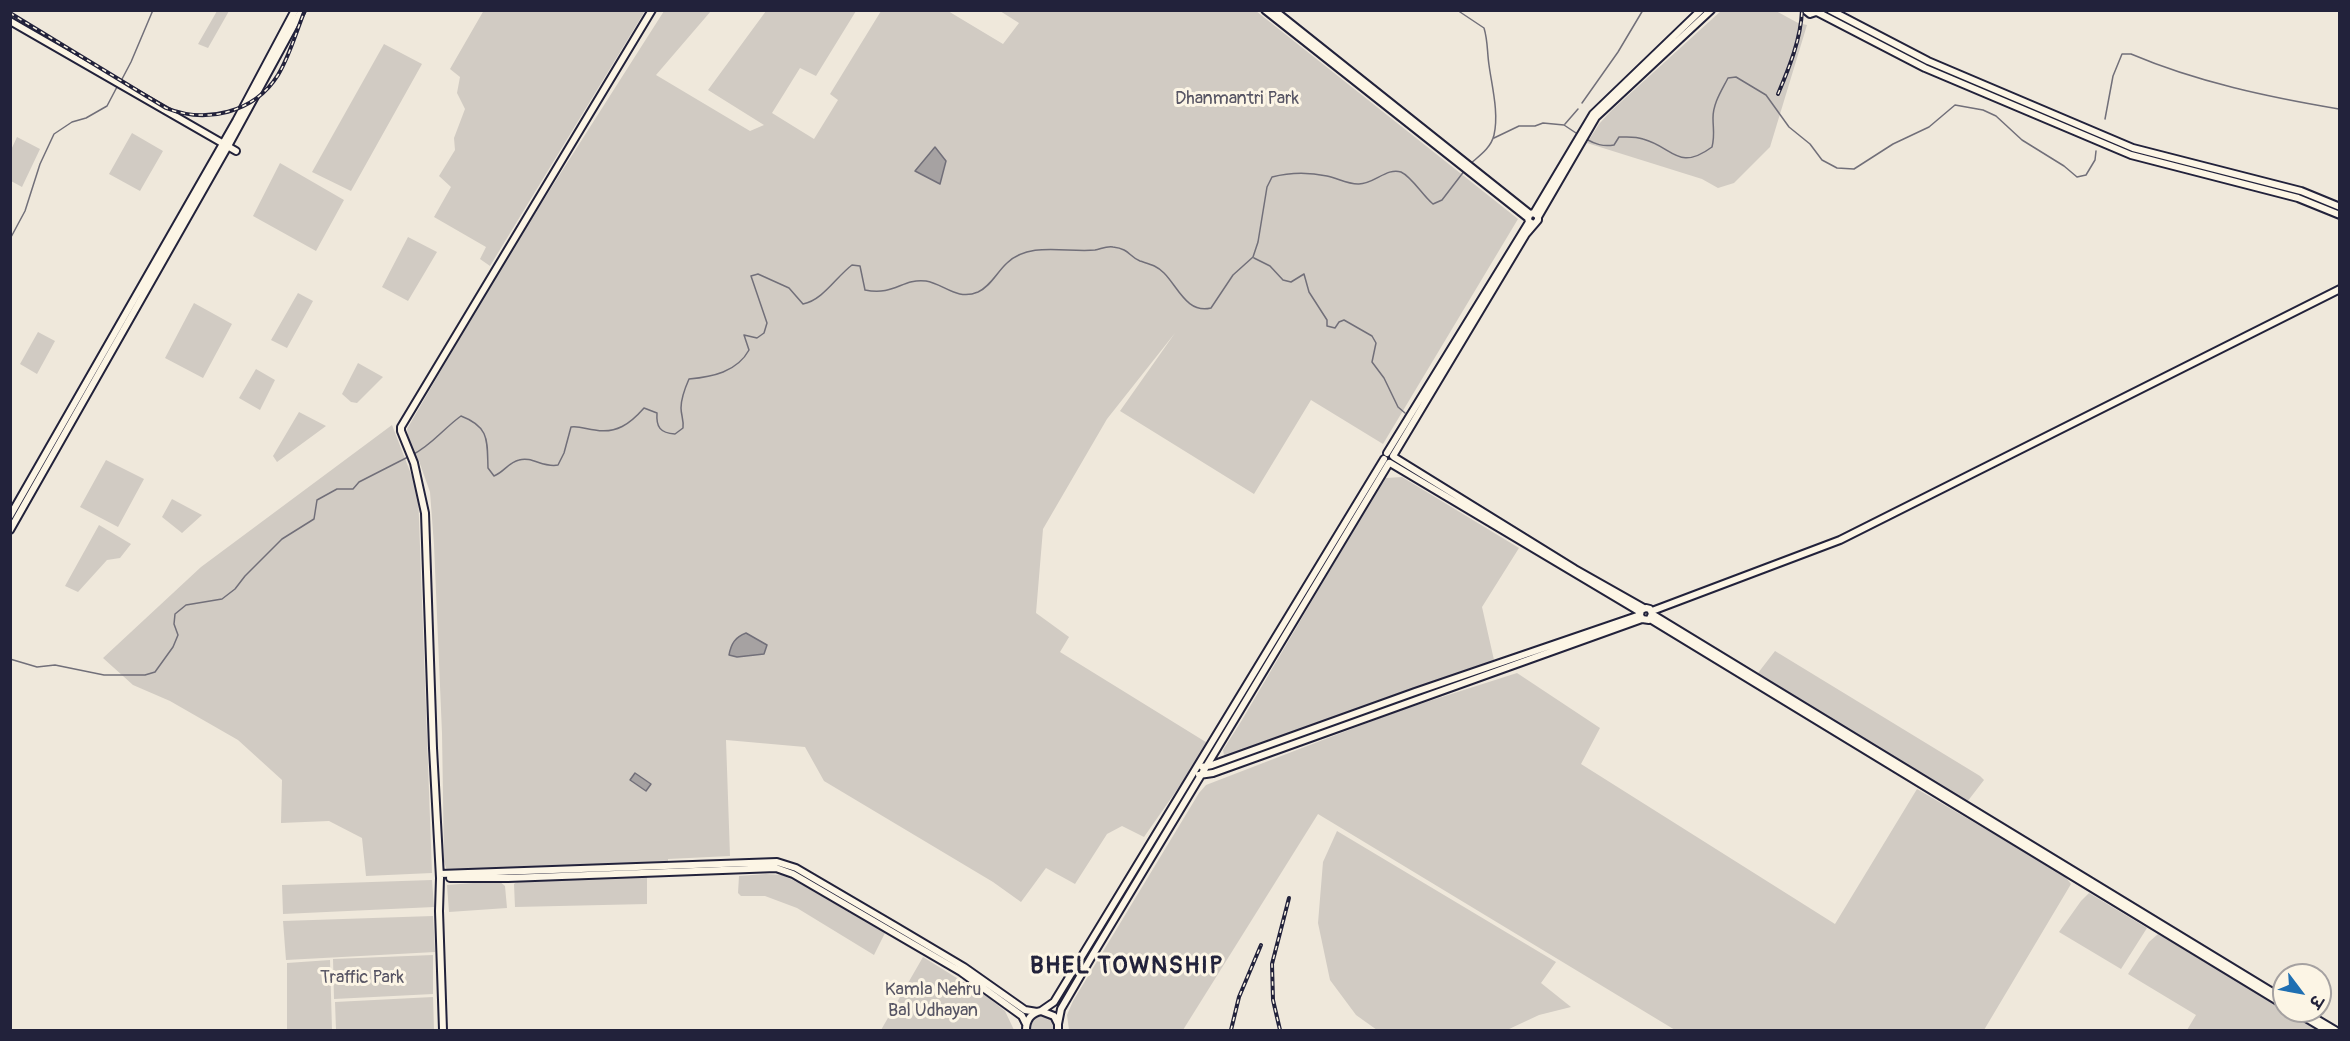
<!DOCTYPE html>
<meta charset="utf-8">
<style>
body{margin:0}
#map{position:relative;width:2350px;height:1041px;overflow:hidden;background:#efe8db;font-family:Pangolin,"Playpen Sans Deva",sans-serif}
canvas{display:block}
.frame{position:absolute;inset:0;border:12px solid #22223b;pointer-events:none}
.north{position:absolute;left:2272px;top:963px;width:60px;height:60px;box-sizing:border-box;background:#fcf5e5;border:2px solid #a5a1a1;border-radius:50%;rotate:122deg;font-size:16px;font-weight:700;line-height:24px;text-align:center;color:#22223b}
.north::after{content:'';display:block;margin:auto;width:21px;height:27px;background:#1f6fb2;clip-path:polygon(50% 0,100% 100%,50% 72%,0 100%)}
</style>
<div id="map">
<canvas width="2350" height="1041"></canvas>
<div class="frame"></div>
<div class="north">उ</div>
</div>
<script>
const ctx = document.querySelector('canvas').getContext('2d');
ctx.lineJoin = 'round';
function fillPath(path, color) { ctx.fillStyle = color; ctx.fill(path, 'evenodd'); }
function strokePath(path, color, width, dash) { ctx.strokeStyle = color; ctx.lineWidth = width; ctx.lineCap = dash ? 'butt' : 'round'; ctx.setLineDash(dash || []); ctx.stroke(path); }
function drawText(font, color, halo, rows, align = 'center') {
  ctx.font = font + ' Pangolin,sans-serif'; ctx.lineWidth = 6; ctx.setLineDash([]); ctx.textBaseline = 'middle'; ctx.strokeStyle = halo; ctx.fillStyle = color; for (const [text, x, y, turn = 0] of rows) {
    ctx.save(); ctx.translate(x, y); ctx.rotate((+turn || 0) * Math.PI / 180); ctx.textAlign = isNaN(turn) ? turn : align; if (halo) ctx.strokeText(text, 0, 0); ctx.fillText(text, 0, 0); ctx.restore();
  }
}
fillPath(new Path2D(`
 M 484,10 L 645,11 L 490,266 L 480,259 L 486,247 L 434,217 L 451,187 L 439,176 L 455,150 L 454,138 L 465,109 L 457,93 L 460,77 L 450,69 Z
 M 1722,10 L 1776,11 L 1798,23 L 1807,25 L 1770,147 L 1734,183 L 1718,188 L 1702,179 L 1587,143 L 1599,124 L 1612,110 Z
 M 217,11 L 229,11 L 208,48 L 198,44 Z
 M 664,11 L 711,11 L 656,75 L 750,131 L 764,125 L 708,90 L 766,11 L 856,11 L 816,76 L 800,68 L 772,113 L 814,139 L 838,100 L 830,94 L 881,11 L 948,11 L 1003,44 L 1019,23 L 1000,11 L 1256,11 L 1518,219 L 1383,444 L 1311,400 L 1254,494 L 1120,411 L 1175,333 L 1107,419 L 1043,529 L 1036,613 L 1069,637 L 1060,652 L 1209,744 L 1144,837 L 1122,826 L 1107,834 L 1075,884 L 1046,868 L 1021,902 L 993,882 L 824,781 L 805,747 L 726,740 L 730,856 L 668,859 L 668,862 L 447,871 L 444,861 L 442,733 L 434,545 L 430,492 L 419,461 L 410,448 L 407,429 L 502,265 Z
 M 384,44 L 422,64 L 351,191 L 312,172 Z
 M 132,133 L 163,151 L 140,191 L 109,174 Z
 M 17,137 L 40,149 L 22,187 L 11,181 L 11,150 Z
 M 280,163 L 344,200 L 316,251 L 253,216 Z
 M 408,237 L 437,252 L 408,301 L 382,287 Z
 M 298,293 L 313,301 L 287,348 L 271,340 Z
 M 194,303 L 232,324 L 203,378 L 165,358 Z
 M 38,332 L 55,341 L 37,374 L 20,364 Z
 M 358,363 L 383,377 L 357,403 L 351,402 L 342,394 Z
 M 256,369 L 275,380 L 260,410 L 239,398 Z
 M 299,412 L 326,426 L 277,462 L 273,456 Z
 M 392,425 L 418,492 L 432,873 L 366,876 L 362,838 L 329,821 L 281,823 L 282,780 L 238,740 L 170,701 L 133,685 L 103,658 L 201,567 Z
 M 106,460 L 144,479 L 118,527 L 80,507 Z
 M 1402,477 L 1519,548 L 1482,607 L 1494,660 L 1265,745 L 1262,742 L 1228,755 L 1224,755 L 1223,750 L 1242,720 L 1383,480 L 1386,478 Z
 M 172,499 L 202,515 L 182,533 L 162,517 Z
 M 99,525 L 131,544 L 120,558 L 107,560 L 78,592 L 65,586 Z
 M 1775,651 L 1980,776 L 1984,780 L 1967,802 L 1758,673 Z
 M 1517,673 L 1600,728 L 1581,764 L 1835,924 L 1917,789 L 2064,875 L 2071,884 L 1984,1030 L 1675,1030 L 1318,814 L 1183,1030 L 1069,1030 L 1067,1015 L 1073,1001 L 1199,793 L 1206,785 L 1398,711 Z
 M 1337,831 L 1556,962 L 1541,983 L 1571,1007 L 1539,1015 L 1507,1030 L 1377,1030 L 1356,1015 L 1330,980 L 1318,923 L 1323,862 Z
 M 766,874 L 782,875 L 799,883 L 885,933 L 874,955 L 797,908 L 765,896 L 741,896 L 738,893 L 739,876 Z
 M 647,875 L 647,904 L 515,907 L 514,884 L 520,880 Z
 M 432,880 L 434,907 L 283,914 L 282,885 Z
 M 499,881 L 505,886 L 507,908 L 449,912 L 447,885 Z
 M 2089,893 L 2147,928 L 2121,969 L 2059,932 L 2081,901 Z
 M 433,916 L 435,952 L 286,960 L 283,921 Z
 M 2158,934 L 2318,1030 L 2187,1030 L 2196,1015 L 2128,974 L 2149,942 Z
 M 433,955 L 433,994 L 334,999 L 333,959 Z
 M 923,957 L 989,998 L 1005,1011 L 1014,1030 L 881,1030 Z
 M 330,960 L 332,1030 L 287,1030 L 287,963 Z
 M 433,997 L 434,1030 L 336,1030 L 335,1002 Z
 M 1039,1015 L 1045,1015 L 1053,1020 L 1054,1030 L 1030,1030 L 1031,1020 Z`), '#d1cbc3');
const water = new Path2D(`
 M 935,147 L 946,161 L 940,184 L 915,171 Z
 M 746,633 L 767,645 L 764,654 L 737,657 L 729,655 C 731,644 735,637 746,633 Z
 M 635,773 L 651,784 L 646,791 L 630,780 Z`);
fillPath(water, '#a6a2a2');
strokePath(water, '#716f79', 1.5);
strokePath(new Path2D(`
 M 1457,10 L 1484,28 C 1488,41 1487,52 1489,65 C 1492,87 1499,113 1494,135 C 1491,148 1479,156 1470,164
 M 121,81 L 131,62 L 153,10
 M 1582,103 L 1618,52 L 1643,10
 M 2105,119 L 2113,76 L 2122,54 L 2131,54 C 2197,82 2268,97 2339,109 L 2340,106
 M 1565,124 L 1578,109
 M 1494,138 L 1519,126 L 1535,126 L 1543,123 L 1564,125 L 1579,135
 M 1586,139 C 1595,144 1603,147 1614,145 L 1619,137 C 1627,137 1635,136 1643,139 C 1673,147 1678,172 1712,147 C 1715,135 1713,129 1713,118 C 1713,103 1722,90 1728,78 L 1736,77 L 1766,95 L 1789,127 L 1810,144 L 1822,160 L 1837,168 L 1854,169 L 1893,144 L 1929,127 L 1955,105 L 1983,110 L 1996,116 L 2022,140 L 2064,166 L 2077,177 L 2086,175 L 2095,160 L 2096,151
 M 10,239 L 25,211 L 40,164 L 54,134 L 72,122 L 86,118 L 107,106 L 118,85
 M 1254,258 L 1270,266 L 1283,280 L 1291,282 L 1304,274 L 1309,292 L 1327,320 L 1327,326 L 1335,328 L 1339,322 L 1344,320 L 1372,336 L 1376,343 L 1372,362 L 1384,378 L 1398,407 L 1405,413
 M 412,455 C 431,446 444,428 461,416 C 490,427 487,441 488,468 L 494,476 C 504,472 509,462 519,460 C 532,456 543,468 558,465 L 564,453 L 571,427 C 580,426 586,429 595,430 C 616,434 630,424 644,408 L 657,413 C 656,427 660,433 675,434 L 683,428 C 684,420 681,415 681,408 C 681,398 685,388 689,379 C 712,377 737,372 749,350 L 744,335 L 757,338 L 764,333 L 767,323 L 751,276 L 758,274 L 789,288 L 803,304 C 823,300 836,277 852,265 L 860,266 L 865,290 C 895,296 902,278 926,281 C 944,284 957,301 978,292 C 991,286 997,272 1007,263 C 1030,241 1067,253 1095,250 C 1101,249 1106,246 1113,247 C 1130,249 1128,256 1140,261 C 1149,264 1156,265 1164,273 C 1178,287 1187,314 1211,308 L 1233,275 L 1253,257 L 1258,242 L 1267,187 L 1272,177 C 1291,172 1308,172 1327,176 C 1337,178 1347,184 1358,184 C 1373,185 1387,167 1401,172 C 1412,177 1423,196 1433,204 L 1442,200 L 1465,170
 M 10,659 L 37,667 L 55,665 L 104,675 L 145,675 L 155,672 L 173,647 L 178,635 L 174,624 L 175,614 L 186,605 L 222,599 L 235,589 L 245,576 L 282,539 L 314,519 L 317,500 L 337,489 L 353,489 L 359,482 L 408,457`), '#716f79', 1.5);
const secondary = new Path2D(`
 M 1265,10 L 1528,218
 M 1274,10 L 1530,214
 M 10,21 L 236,151
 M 1534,213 L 1593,114 L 1701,10
 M 1538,217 L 1596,117 L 1711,10
 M 1387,453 L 1529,222
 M 1393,456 L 1526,234 L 1538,220 L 1538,216 L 1534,213 L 1530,214 L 1528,218 L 1529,222 L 1534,224
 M 1394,457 L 1575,569 L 1644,608
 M 1390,463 L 1640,612
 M 10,516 L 236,121 L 295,10
 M 10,530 L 228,146 L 302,10
 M 1652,611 L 1840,540 L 2340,289
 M 1652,614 L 2284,999
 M 1650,619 L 2284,1005
 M 1202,767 L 1212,765 L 1415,692 L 1640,615
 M 1199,775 L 1213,773 L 1642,619 L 1649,620 L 1652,614 L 1650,609 L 1646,608 L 1641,610 L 1640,615 L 1642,619
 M 440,874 L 777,862 L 796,868 L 895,926 L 964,967 L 1025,1010 L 1037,1012
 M 450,878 L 508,878 L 776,868 L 793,874 L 961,972 L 1022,1016 L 1026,1024
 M 1041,1011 L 1054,1002 L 1384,459
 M 2294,1011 L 2326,1030
 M 2303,1011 L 2335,1030
 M 1058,1024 L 1061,1009 L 1092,956 L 1389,463
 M 443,1030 L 439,911 L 440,878 L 433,748 L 425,513 L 414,463 L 401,431 L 401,427 L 652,10
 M 1026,1030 C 1026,1020 1031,1013 1041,1011 L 1054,1016 L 1058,1024 L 1058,1030`);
const primary = new Path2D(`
 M 1805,10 L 1810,14 L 1819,11
 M 1830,10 L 1928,61 L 2133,148 L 2301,191 L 2340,207
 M 1817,12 L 1925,68 L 2131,155 L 2298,198 L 2340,215`);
strokePath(secondary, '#22223b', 10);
strokePath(primary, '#22223b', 10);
strokePath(secondary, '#fcf5e5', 6);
strokePath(primary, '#fcf5e5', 6);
const rail = new Path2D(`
 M 10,13 L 166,108 C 206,124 254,113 278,75 C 290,55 296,32 305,10
 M 1778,94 C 1789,68 1801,39 1802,10
 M 1231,1030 L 1239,997 L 1261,945
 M 1280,1030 L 1273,1000 L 1272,964 L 1289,898`);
strokePath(rail, '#22223b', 4);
strokePath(rail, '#fcf5e5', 1.5, [4.5]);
drawText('18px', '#575564', '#fcf5e5', [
 ["Dhanmantri Park",1237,99],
 ["Traffic Park",362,978],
 ["Kamla Nehru",933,990],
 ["Bal Udhayan",933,1011]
]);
ctx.letterSpacing = '1.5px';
drawText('bold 24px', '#22223b', '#fcf5e5', [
 ["BHEL TOWNSHIP",1127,967]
]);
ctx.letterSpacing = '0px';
</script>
